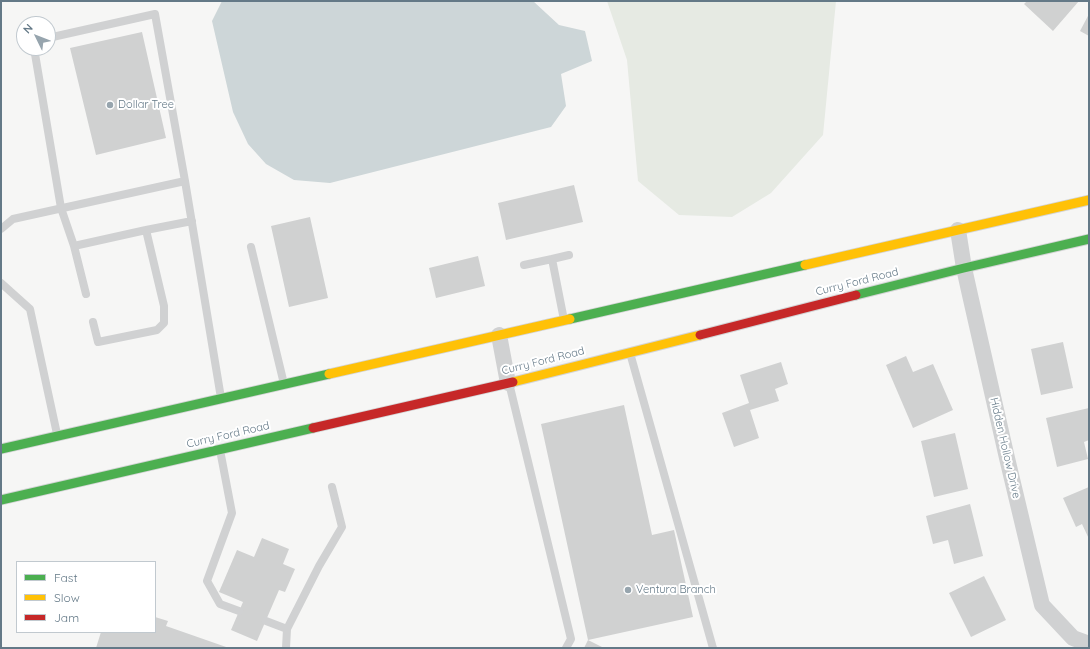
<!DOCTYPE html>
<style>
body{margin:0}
#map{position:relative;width:1090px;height:649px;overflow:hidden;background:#f6f6f5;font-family:Quicksand,sans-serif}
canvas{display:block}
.frame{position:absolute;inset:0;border:2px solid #647987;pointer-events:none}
.legend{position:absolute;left:16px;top:561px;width:140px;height:72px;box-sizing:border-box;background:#fff;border:1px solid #c1c9cf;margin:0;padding:5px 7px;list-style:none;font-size:12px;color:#647987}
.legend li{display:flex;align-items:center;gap:8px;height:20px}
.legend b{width:20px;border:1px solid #c1c9cf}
.north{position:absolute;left:16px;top:16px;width:40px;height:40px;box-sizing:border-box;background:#fff;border:1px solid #c1c9cf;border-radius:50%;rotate:313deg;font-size:11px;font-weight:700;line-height:16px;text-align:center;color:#647987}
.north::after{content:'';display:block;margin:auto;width:14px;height:18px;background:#97a5ae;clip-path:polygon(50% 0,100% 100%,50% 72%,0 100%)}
</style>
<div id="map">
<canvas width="1090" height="649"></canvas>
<div class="frame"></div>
<ul class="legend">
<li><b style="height:5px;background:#4caf50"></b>Fast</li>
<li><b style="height:5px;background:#ffc107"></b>Slow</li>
<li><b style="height:5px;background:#c62828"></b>Jam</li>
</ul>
<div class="north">N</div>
</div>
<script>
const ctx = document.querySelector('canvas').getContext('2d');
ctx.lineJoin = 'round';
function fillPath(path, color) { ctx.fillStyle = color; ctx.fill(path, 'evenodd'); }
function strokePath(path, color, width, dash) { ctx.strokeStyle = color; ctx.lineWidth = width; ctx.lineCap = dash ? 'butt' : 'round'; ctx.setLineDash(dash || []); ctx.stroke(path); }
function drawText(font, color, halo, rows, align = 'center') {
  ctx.font = font + ' Quicksand,sans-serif'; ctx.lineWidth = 4; ctx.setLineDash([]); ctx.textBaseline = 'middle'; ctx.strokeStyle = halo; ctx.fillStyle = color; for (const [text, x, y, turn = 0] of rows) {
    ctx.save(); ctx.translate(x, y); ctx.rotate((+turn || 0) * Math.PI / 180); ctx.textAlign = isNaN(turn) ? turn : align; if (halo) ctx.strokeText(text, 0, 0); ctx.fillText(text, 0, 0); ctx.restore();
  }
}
fillPath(new Path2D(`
 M 607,1 L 836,1 L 823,135 L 771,193 L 732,217 L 679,215 L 638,181 L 627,60 Z`), '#e6eae3');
fillPath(new Path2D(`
 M 222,1 L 533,1 L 559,25 L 585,31 L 592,61 L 561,74 L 566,106 L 551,127 L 330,183 L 294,180 L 266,164 L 248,144 L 233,112 L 212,21 Z`), '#cdd6d8');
fillPath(new Path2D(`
 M 1027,1 L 1079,1 L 1053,31 L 1024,4 Z
 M 1089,14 L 1089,36 L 1080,31 Z
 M 142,32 L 166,138 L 96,155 L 70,48 Z
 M 574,185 L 583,222 L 506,240 L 498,203 Z
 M 310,217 L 328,298 L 289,307 L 271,226 Z
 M 478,256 L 485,286 L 436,298 L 429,268 Z
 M 1063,342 L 1073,388 L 1041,395 L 1031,349 Z
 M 906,356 L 913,372 L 933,364 L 953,410 L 913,428 L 886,365 Z
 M 781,362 L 788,384 L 775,389 L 779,401 L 750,410 L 759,438 L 734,447 L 722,413 L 749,403 L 740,375 Z
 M 624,405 L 652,535 L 674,530 L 693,617 L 588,640 L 541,424 Z
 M 1089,408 L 1089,440 L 1084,442 L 1088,459 L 1057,467 L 1046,418 Z
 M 955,433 L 968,489 L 934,497 L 921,441 Z
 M 1089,487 L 1089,539 L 1082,524 L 1076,527 L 1063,498 Z
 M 970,504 L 983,556 L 954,564 L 948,540 L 933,544 L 926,516 Z
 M 262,538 L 289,549 L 283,564 L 295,569 L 285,592 L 279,590 L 257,641 L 231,630 L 243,602 L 219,592 L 237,550 L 254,557 Z
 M 984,576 L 1006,620 L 971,637 L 949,593 Z
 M 155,617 L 168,621 L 166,626 L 229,648 L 96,648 L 101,632 L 155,632 Z
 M 588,640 L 604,648 L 584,648 Z`), '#d0d1d1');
const fast = new Path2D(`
 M 856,295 L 964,268 L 1089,239
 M 570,319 L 805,265
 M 1,449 L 329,374
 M 1,500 L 313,428`);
const slow = new Path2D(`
 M 805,265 L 1089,200
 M 329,374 L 570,319
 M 513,382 L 700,335`);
const jam = new Path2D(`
 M 700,335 L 856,295
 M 313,428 L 513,382`);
strokePath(fast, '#d3d4d5', 11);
strokePath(slow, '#d3d4d5', 11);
strokePath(jam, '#d3d4d5', 11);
strokePath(new Path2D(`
 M 48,38 L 155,14 L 185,181
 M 34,48 L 61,208 L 74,246 L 86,294
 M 1,229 L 13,219 L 185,181 L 221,398
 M 74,246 L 146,230 L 192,221
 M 251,247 L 284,384
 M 552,259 L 569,255
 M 524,265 L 552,259 L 564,320
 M 1,283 L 30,309 L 57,434
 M 93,322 L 98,342 L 157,330 L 164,323 L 164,306 L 146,230
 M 630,353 L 713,648
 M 509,383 L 571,639 L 566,648
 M 220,450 L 232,513 L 207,581 L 220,604 L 239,611
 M 266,621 L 287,629
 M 286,648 L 287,629 L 319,566 L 342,527 L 332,487`), '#d0d1d2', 8);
strokePath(new Path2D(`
 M 958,230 L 964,268 L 970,295 L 1007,458 L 1042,605 L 1073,638 L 1089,644
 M 499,335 L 508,383`), '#d0d1d2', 16);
strokePath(fast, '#4caf50', 9);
strokePath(slow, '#ffc107', 9);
strokePath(jam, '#c62828', 9);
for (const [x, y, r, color] of [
 [110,105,4,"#97a5ae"],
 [628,590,4,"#97a5ae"]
]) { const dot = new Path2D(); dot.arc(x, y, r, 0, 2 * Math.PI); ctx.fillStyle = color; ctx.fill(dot); strokePath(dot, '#fff', 1.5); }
drawText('11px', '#647987', '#fff', [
 ["Dollar Tree",118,105],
 ["Ventura Branch",636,590]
], 'left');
drawText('11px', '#647987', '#fff', [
 ["Curry Ford Road",857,282,-14],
 ["Curry Ford Road",543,361,-14],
 ["Curry Ford Road",228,435,-13],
 ["Hidden Hollow Drive",1005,448,77]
]);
</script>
